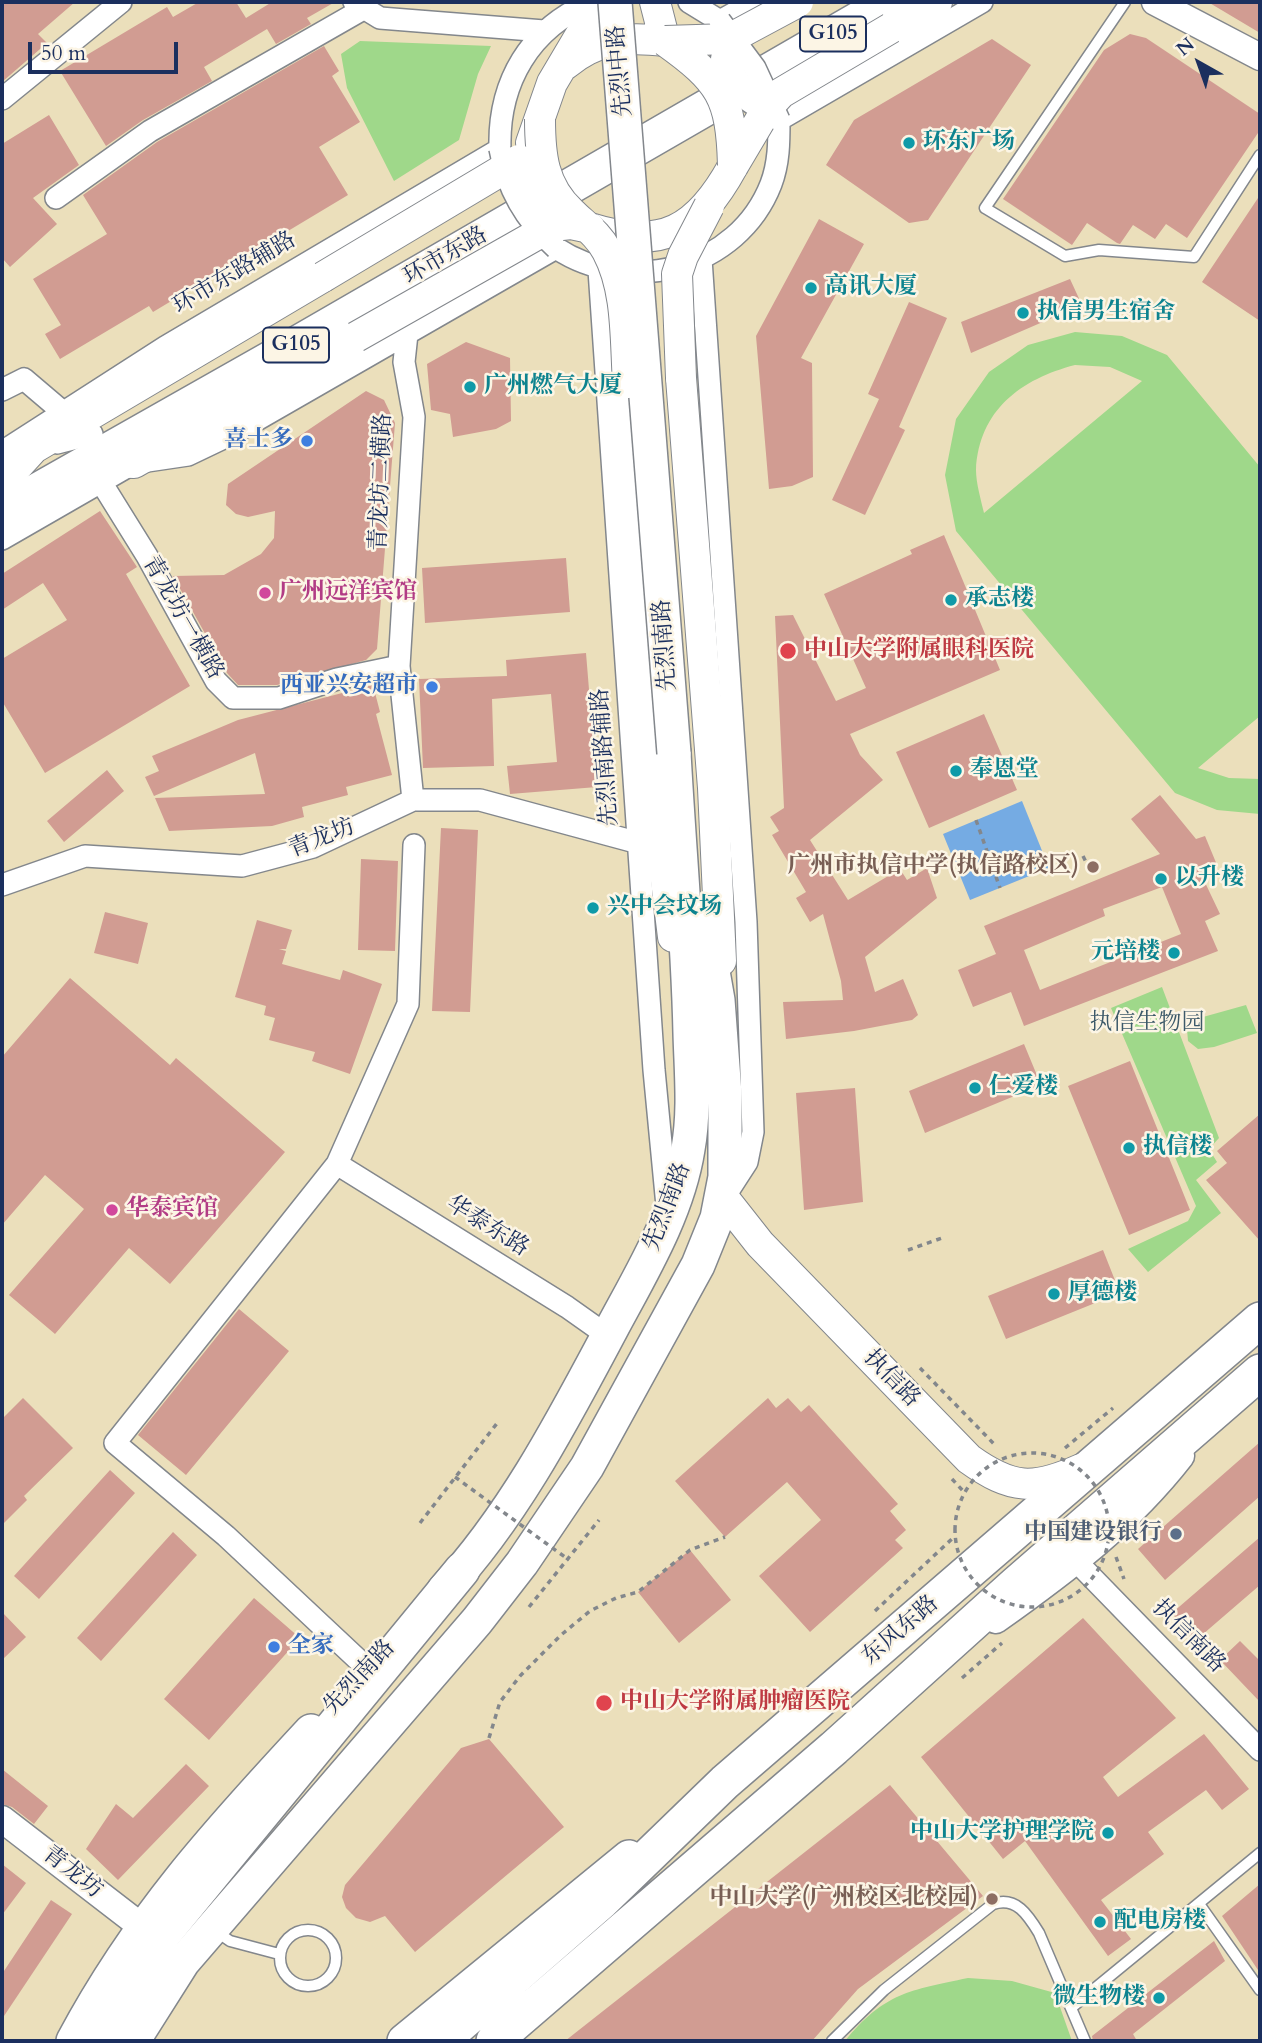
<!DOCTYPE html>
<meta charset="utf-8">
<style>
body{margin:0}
#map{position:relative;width:1262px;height:2043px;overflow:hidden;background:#ebdfbb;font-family:Cardo,serif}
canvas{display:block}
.frame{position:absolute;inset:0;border:4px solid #1b2f5e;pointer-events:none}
.north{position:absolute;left:1164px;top:28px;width:70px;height:70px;-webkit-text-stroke:5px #fcf5e5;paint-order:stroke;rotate:320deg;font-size:19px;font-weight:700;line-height:28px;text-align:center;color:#1b2f5e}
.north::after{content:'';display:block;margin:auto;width:24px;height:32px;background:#1b2f5e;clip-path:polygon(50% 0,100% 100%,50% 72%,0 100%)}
.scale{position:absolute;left:28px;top:42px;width:150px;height:32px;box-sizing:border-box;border:4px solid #1b2f5e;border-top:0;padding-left:9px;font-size:21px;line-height:24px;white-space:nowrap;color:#1b2f5e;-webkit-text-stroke:5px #fcf5e5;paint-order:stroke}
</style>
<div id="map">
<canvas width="1262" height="2043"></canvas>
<div class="frame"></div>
<div class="north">N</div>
<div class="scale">50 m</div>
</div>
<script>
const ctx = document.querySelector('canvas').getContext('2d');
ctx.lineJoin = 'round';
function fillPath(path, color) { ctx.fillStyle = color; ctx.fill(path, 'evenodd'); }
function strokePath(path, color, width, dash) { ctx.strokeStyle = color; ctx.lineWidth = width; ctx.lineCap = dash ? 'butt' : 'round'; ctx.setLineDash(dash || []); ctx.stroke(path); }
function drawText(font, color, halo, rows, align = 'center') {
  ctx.font = font + ' Cardo,"Noto Serif SC",serif'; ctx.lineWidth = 5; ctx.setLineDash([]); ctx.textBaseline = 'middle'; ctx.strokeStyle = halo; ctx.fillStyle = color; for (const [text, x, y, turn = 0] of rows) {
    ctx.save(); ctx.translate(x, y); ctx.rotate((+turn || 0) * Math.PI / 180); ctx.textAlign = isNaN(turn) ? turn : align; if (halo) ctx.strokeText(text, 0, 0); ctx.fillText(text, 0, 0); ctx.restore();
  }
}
fillPath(new Path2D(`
 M 360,41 L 491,46 L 478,74 L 459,140 L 394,181 L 347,88 L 341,54 Z
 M 1075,332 L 1122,336 L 1167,355 L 1260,467 L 1260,716 L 1198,768 L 1229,778 L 1260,779 L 1260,814 L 1217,810 L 1175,793 L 956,531 L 945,475 L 956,419 L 989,372 L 1028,345 ZM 1075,365 L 1110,367 L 1142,381 L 984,513 C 981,500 976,483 976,470 C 979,410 1021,379 1075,365 Z
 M 1162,987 L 1219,1138 L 1209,1149 L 1217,1162 L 1196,1180 L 1221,1213 L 1148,1272 L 1128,1249 L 1188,1221 L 1196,1206 L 1111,1008 Z
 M 1246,1005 L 1257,1033 L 1214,1047 L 1198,1049 L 1188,1041 L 1187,1029 L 1203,1017 Z
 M 968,1978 L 1012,1981 L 1055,1993 L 1072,2041 L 845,2041 C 884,1993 910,1990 968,1978 Z`), '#9fd88a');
fillPath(new Path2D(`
 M 1022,801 L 1049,868 L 970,900 L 943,834 Z`), '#75abe3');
fillPath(new Path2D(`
 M 7,2 L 75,2 L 38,34 L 47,43 L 2,82 L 2,6 Z
 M 199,2 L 236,2 L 246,18 L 272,2 L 335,2 L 307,18 L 311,24 L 276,44 L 267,29 L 204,67 L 212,81 L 143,120 L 106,146 L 60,71 L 167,7 L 173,17 Z
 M 1208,2 L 1260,2 L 1260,33 Z
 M 1130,34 L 1146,38 L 1260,114 L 1260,130 L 1187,238 L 1166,224 L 1155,239 L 1133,225 L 1120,244 L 1117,243 L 1087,223 L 1072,245 L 1003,199 L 1104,50 Z
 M 992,39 L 1031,65 L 928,220 L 909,223 L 826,165 L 854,120 Z
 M 324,46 L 339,71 L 332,76 L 360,122 L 319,147 L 348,195 L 153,312 L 149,306 L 60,359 L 45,334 L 61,325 L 33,279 L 107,234 L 83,195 L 157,142 Z
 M 49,115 L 79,165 L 33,198 L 57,224 L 10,267 L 2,258 L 2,144 Z
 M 1260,195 L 1260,321 L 1202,282 Z
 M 819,219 L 864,244 L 801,358 L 812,363 L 813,477 L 792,486 L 769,489 L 756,336 Z
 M 1070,279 L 1082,305 L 971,353 L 961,322 Z
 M 909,302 L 947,318 L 899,427 L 905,430 L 865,515 L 832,500 L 879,399 L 868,394 Z
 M 466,342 L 510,358 L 511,421 L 496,429 L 453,437 L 450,414 L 431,410 L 427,364 Z
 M 366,391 L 384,400 L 395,423 L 377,649 L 366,660 L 277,685 L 238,685 L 227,673 L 173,576 L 224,575 L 261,554 L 274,538 L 275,511 L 248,517 L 236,514 L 226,505 L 228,484 Z
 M 100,511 L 137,567 L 126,574 L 190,686 L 45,773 L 2,701 L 2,659 L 67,620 L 43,583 L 2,610 L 2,574 Z
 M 944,535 L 1000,670 L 850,734 L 860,755 L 883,780 L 810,840 L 848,900 L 900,869 L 907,880 L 927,868 L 937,898 L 865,957 L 875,992 L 903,979 L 918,1015 L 912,1020 L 854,1031 L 786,1039 L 783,1002 L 843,1000 L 841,981 L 823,914 L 810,922 L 796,898 L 806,892 L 772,835 L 779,831 L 770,817 L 784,808 L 775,616 L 793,615 L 836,701 L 866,688 L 824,594 L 912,554 L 910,550 Z
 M 566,558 L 570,612 L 425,623 L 422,568 Z
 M 586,653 L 597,787 L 510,794 L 507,766 L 557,762 L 551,694 L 492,699 L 494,766 L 423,768 L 419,679 L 507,676 L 506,660 Z
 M 373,685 L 380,712 L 376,714 L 392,775 L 346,787 L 348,795 L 302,807 L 304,817 L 272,826 L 169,831 L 155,798 L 265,794 L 255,753 L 154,796 L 145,777 L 159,771 L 152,756 L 238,720 Z
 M 984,714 L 1017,790 L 929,828 L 896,752 Z
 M 107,770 L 124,791 L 64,842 L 47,821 Z
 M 1160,795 L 1196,839 L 1205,836 L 1217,865 L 1200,872 L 1220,914 L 1205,921 L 1218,951 L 1024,1026 L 1011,992 L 973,1007 L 958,970 L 996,954 L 984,926 L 1160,854 L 1131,819 ZM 1162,887 L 1181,934 L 1040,990 L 1024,950 L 1105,916 L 1103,909 Z
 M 441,828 L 478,830 L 470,1012 L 432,1011 Z
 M 361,859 L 398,861 L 395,951 L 358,950 Z
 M 105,912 L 148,923 L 138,964 L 94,953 Z
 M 257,920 L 292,930 L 286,949 L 279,949 L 286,951 L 282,964 L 340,980 L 343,970 L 382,984 L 350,1074 L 312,1061 L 315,1052 L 269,1040 L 275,1018 L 264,1015 L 266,1006 L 235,997 Z
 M 70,978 L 170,1065 L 176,1058 L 285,1152 L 170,1284 L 129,1248 L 55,1334 L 9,1295 L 84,1209 L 45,1175 L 2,1225 L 2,1057 Z
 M 1024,1044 L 1041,1085 L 925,1133 L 909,1091 Z
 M 1130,1061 L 1190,1210 L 1129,1235 L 1068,1086 Z
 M 855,1088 L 863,1202 L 804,1210 L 796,1093 Z
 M 1260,1114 L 1260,1241 L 1206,1180 L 1227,1163 L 1217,1151 Z
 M 1103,1250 L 1120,1293 L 1006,1339 L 988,1296 Z
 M 239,1309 L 289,1351 L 186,1475 L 138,1435 Z
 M 23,1398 L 73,1448 L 24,1496 L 27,1500 L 2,1525 L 2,1419 Z
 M 768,1398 L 776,1408 L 788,1398 L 801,1412 L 809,1405 L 898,1504 L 890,1511 L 906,1530 L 895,1540 L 903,1548 L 810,1632 L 759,1576 L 821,1520 L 787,1482 L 725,1537 L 675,1481 Z
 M 1260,1442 L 1260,1496 L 1165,1580 L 1138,1549 Z
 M 110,1470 L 135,1493 L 39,1599 L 14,1576 Z
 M 173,1532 L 197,1555 L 101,1661 L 77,1638 Z
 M 1260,1537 L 1260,1585 L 1195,1641 L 1172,1613 Z
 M 690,1550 L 731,1600 L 679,1643 L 638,1592 Z
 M 254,1598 L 300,1638 L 209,1740 L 164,1699 Z
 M 2,1612 L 26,1637 L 2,1660 Z
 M 1083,1618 L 1176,1718 L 1103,1777 L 1118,1797 L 1204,1734 L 1249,1789 L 1222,1810 L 1206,1790 L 1148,1832 L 1164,1854 L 1101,1900 L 1131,1939 L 1108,1956 L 1025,1841 L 1003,1859 L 921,1757 Z
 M 1240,1641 L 1260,1661 L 1260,1702 L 1220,1660 Z
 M 489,1739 L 564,1827 L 415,1952 L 385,1916 L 370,1922 L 356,1918 L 346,1908 L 342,1897 L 345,1885 L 461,1748 Z
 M 186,1764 L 209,1786 L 118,1880 L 86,1849 L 116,1804 L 133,1818 Z
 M 2,1769 L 48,1806 L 34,1824 L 12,1807 L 2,1804 Z
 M 890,1785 L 983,1896 L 858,1989 L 812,2041 L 565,2041 Z
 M 2,1864 L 26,1883 L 2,1915 Z
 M 1260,1884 L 1260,1973 L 1222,1916 Z
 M 51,1900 L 72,1914 L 2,2019 L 2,1974 Z
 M 1214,1941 L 1225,1961 L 1133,2034 L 1137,2041 L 1093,2041 L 1092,2036 Z`), '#d19c92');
const service = new Path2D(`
 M 1125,2 L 985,208 L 1065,256 L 1099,250 L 1194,257 L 1260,155
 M 1199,1904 L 1260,1990
 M280 1958a28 28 0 1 1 56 0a28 28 0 1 1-56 0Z
 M 214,1930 L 230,1941 L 279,1954
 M 1071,2008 L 1260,1853
 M 832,2041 L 884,1990 L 993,1904 C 1016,1896 1028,1915 1039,1933 L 1085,2041`);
const minor = new Path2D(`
 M 354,2 L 380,18 L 544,31
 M 689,2 L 720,21 L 754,2
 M 2,99 L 121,2
 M 56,198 L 150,131 L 365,8
 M 701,259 L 746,922 L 753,1132 L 747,1162 L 725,1196
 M 599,270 L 654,1070 L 667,1206
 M 407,334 L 404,362 L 414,417 L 399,666 L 413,800
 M 2,390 L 24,379 L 64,413 L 55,423
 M 57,443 L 92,434
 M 2,452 L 165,347 L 500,149 C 498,82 530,28 592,2
 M 101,482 L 147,556 L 216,681 L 233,698 L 279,698 L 337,679 L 399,666
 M 2,539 L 134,463 L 188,455 L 234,433 L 556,248 C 630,297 738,269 771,184 C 779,163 779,142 779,120 L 982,2
 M 2,885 L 85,856 L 242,866 L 313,847 L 413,800 L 480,800 L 639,843
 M 337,1164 L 567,1307 L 608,1336
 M 1077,1562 L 1260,1750
 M 368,1669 L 226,1536 L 115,1443 L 337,1164 L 408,1004 L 414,845`);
const tertiary = new Path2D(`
 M 1155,2 L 1260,57
 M 996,1620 C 1065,1571 1128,1524 1181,1456
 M 2,1819 L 142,1927`);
const secondary = new Path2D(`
 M 891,28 L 937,2
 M 566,64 C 597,38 626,37 665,41 L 655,2
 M 531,143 L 552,83 L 584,29 L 593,2
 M 590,228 C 662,251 698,230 733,166
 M 681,378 L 713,788 L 721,961
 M 628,383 L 662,848 L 673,937
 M 88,461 L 134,463 L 356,337
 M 2,483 L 34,448 L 323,277
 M 723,1197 L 760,1244 L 969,1459 C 1012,1490 1034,1490 1081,1469`);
const primary = new Path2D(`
 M 444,1590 C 514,1515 564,1418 612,1328 C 642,1272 678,1213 688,1149 C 695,1111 691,1071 690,1033 C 688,940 679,847 674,753
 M 73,2041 C 138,1919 218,1831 311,1731
 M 133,2041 L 183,1962 L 477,1621 L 522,1563 L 587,1467 L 698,1265 L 717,1218 L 725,1177 L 725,1094 L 718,1000 L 703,914
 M 404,2041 L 629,1857`);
const trunk = new Path2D(`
 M 2,511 L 297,344 L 889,2
 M 102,2041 L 141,1968 L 164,1933 L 462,1570
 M 441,2041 L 602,1901 L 725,1782 L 1260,1320
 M 494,2041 L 834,1748 L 1016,1584 L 1260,1372`);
strokePath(service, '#83878c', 13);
strokePath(minor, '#83878c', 24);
strokePath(tertiary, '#83878c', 29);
strokePath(secondary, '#83878c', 32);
strokePath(primary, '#83878c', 36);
strokePath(trunk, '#83878c', 38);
strokePath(new Path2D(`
 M 976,820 L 1000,888
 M 1083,856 L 1090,870
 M 908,1250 L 942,1238
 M 920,1368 L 994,1444
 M 1065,1448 L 1113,1408
 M 952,1479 L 965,1493
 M 420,1523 L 498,1422
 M 1116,1557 L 1124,1579
 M 529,1607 L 599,1520
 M 875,1611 L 955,1536
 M 962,1678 L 1002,1643
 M 489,1738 L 500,1702 L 520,1676 L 561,1635 L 590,1611 L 616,1598 L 638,1592 L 690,1550 L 725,1537`), '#83878c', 3.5, [5, 5]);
strokePath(service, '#fff', 10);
strokePath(minor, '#fff', 21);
strokePath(tertiary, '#fff', 26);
strokePath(secondary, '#fff', 30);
strokePath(primary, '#fff', 33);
strokePath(trunk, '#fff', 35);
const minorBridge = new Path2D(`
 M 720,21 L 755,68 L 779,120
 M 500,149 C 507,189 526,221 556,248`);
const tertiaryBridge = new Path2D(`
 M 729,39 L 724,59 C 736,80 743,103 768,107
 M 519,160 L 545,205 L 552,226`);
const secondaryBridge = new Path2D(`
 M 665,41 C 721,81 731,97 733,165
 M 665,41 L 729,39 L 798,2
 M 540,119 C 540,155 543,186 571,212 C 584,225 598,234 607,251 C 628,290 625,340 628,383
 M 733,166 L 768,107 L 781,93 L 891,28
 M 323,277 L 519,160
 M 356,337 L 552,226 L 571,224 L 590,228
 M 681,378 L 677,274 L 683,256 L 709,206`);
const primaryBridge = new Path2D(`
 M 615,2 L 674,753`);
strokePath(minorBridge, '#83878c', 24, []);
strokePath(tertiaryBridge, '#83878c', 29, []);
strokePath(secondaryBridge, '#83878c', 32, []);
strokePath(primaryBridge, '#83878c', 36, []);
strokePath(new Path2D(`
 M955 1530a77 77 0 1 1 154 0a77 77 0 1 1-154 0Z
 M 455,1477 L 569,1560`), '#83878c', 3.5, [5, 5]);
strokePath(minorBridge, '#fff', 21);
strokePath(tertiaryBridge, '#fff', 26);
strokePath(secondaryBridge, '#fff', 30);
strokePath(primaryBridge, '#fff', 33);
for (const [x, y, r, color] of [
 [909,143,7,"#0f9aa8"],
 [811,288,7,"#0f9aa8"],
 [1023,313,7,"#0f9aa8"],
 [470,387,7,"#0f9aa8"],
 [307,441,7,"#3f7fe0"],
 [265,593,7,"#d1479c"],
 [951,600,7,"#0f9aa8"],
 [788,651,9,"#e0444e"],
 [432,687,7,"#3f7fe0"],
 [956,771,7,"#0f9aa8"],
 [1093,867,7,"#8d6e63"],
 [1161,879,7,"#0f9aa8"],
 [593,908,7,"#0f9aa8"],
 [1174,953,7,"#0f9aa8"],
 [975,1088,7,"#0f9aa8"],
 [1129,1148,7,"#0f9aa8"],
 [112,1210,7,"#d1479c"],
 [1054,1294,7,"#0f9aa8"],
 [1176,1534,7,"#5c6f8a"],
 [274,1647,7,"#3f7fe0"],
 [604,1703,9,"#e0444e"],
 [1108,1833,7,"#0f9aa8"],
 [992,1899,7,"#8d6e63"],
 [1100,1922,7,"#0f9aa8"],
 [1159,1998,7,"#0f9aa8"]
]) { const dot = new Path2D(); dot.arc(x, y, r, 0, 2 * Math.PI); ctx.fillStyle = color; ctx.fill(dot); strokePath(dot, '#fcf5e5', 2.5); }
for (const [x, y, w] of [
 [833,34,66],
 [296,345,66]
]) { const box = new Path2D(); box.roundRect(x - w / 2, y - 17.5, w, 35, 5); ctx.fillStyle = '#fcf5e5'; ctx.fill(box); strokePath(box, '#1b2f5e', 2); }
drawText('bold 21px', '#1b2f5e', null, [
 ["G105",833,34],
 ["G105",296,345]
]);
drawText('23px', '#1b2f5e', '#fcf5e5', [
 ["先烈中路",621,71,-95],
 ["环市东路",446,257,-30],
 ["环市东路辅路",235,274,-31],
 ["青龙坊二横路",382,482,-88],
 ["青龙坊一横路",182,618,60],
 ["先烈南路",666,645,-94],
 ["先烈南路辅路",606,757,-94],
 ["青龙坊",322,839,-22],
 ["先烈南路",668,1207,-69],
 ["华泰东路",487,1227,32],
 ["执信路",891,1379,46],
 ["东风东路",901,1631,-41],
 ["执信南路",1188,1637,45],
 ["先烈南路",360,1678,-47],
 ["青龙坊",72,1873,38]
]);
drawText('bold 23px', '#0d838f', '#fcf5e5', [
 ["环东广场",923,143],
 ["高讯大厦",825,288],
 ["执信男生宿舍",1037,313],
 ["广州燃气大厦",484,387],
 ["承志楼",965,600],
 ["奉恩堂",970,771],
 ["以升楼",1175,879],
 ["兴中会坟场",607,908],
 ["元培楼",1160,953,"right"],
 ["仁爱楼",989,1088],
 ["执信楼",1143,1148],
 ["厚德楼",1068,1294],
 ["中山大学护理学院",1094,1833,"right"],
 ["配电房楼",1114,1922],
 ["微生物楼",1145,1998,"right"]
], 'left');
drawText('bold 23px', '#366cbe', '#fcf5e5', [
 ["喜士多",293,441],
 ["西亚兴安超市",418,687],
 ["全家",288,1647,"left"]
], 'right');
drawText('bold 23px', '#b23c85', '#fcf5e5', [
 ["广州远洋宾馆",279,593],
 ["华泰宾馆",126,1210]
], 'left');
drawText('bold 23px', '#be3a42', '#fcf5e5', [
 ["中山大学附属眼科医院",804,651],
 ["中山大学附属肿瘤医院",620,1703]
], 'left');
drawText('bold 23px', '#785e54', '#fcf5e5', [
 ["广州市执信中学(执信路校区)",1079,867],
 ["中山大学(广州校区北校园)",978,1899]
], 'right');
drawText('23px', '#3c5969', '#fcf5e5', [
 ["执信生物园",1147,1024]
]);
drawText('bold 23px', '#4e5e75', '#fcf5e5', [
 ["中国建设银行",1162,1534]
], 'right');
</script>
